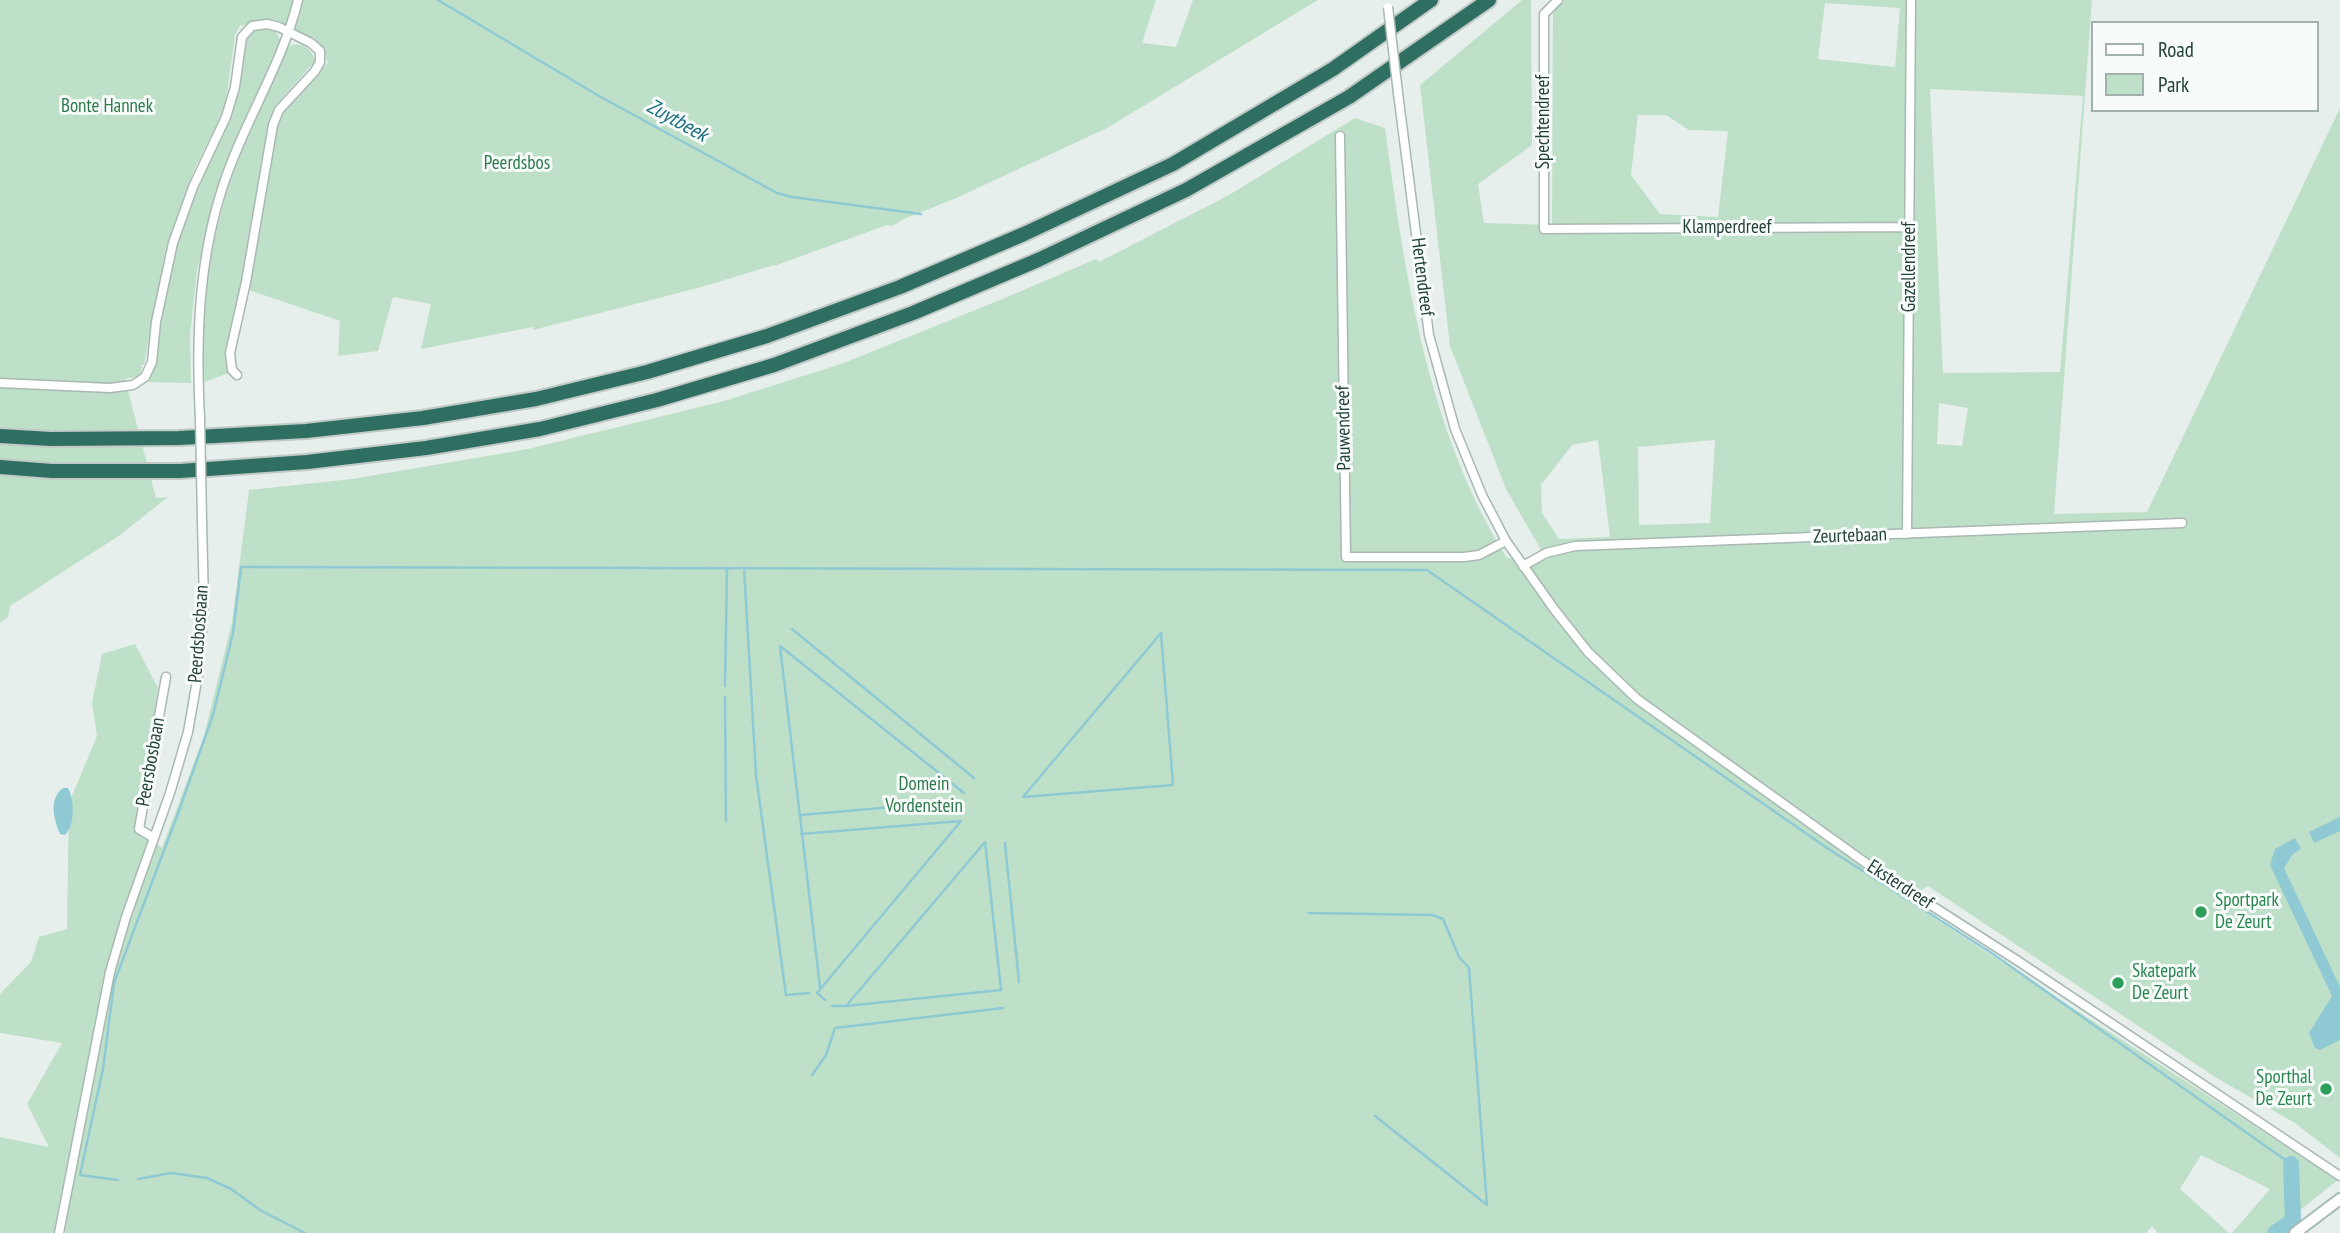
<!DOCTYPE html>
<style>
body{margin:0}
#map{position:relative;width:2340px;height:1233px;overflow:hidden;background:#e6efeb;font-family:"PT Sans Narrow",sans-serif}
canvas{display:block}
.legend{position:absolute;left:2091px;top:21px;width:228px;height:91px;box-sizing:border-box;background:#f7fbf9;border:2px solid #a3b1ad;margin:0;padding:9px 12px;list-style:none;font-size:21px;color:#24423a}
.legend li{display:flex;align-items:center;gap:14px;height:35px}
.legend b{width:35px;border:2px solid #a3b1ad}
</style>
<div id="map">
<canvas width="2340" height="1233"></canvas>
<ul class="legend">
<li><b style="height:9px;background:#fff"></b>Road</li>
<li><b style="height:19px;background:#bfe0c8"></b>Park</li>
</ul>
</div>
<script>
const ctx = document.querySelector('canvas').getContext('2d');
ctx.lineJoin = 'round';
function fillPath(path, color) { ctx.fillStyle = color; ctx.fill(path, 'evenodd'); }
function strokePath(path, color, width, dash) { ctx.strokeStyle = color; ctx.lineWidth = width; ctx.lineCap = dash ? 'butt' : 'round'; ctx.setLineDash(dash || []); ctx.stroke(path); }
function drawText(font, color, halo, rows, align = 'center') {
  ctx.font = font + ' "PT Sans Narrow",sans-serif'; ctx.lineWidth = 6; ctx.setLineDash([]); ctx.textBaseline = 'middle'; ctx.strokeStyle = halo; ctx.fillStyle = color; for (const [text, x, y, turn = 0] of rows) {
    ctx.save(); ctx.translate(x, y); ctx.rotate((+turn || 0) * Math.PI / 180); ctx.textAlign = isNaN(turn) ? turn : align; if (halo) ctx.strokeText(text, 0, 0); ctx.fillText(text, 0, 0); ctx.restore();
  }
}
fillPath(new Path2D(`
 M 0,0 L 1156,0 L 1142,43 L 1176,47 L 1193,0 L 1318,0 L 1107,128 L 954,199 L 906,218 L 892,226 L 887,225 L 774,266 L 774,265 L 698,288 L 533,330 L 533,327 L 421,349 L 431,304 L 393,297 L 378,351 L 338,356 L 340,321 L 240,287 L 227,353 L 229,373 L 202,383 C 201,324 206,266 222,209 C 237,152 264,99 288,46 C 300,41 313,48 315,61 L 276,105 L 268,124 L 266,141 L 283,109 L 328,62 L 314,38 L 267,20 L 240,26 L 235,35 L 226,101 L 218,122 L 194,170 L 166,248 L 144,365 L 142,365 L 140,376 L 125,379 L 156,498 L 168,497 L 120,535 L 10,606 L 8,617 L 0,623 Z
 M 1522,0 L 1531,0 L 1532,145 L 1478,184 L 1484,223 L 1552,225 L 1553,0 L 2092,0 L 2054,514 L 2147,512 L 2340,108 L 2340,1158 L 2295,1123 L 2215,1077 L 1928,886 L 1906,900 L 2338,1180 L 2271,1233 L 2232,1233 L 2270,1189 L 2201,1155 L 2180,1189 L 2229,1233 L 2158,1233 L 2152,1226 L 2146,1233 L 0,1233 L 0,1137 L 49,1147 L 27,1104 L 62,1043 L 0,1033 L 0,994 L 31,962 L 39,937 L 67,929 L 69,803 L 97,736 L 92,703 L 102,654 L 135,644 L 158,688 L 138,829 L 162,848 L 204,736 L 232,622 L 249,490 L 352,479 L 528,449 L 724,401 L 841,364 L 1000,300 L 1096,259 L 1099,262 L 1229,195 L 1355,118 L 1385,128 C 1405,275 1427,430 1507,558 L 1547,560 L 1506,489 L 1450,346 L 1420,85 ZM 1825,3 L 1900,8 L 1895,67 L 1818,59 ZM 1930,89 L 2083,96 L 2060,372 L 1943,373 ZM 1638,115 L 1666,115 L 1689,130 L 1728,131 L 1718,217 L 1660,214 L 1631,175 ZM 1939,403 L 1968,408 L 1962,446 L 1937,444 ZM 1598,440 L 1610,537 L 1559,539 L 1542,513 L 1541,485 L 1572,445 ZM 1715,440 L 1710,523 L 1639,525 L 1638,447 Z
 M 254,27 L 267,27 L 276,31 L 281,42 L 240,132 L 214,203 L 197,270 L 190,335 L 191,383 L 148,382 L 155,361 L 169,278 L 187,207 L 226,124 L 242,43 Z`), '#bfe0c8');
fillPath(new Path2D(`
 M 63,788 L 68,788 C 75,801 75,825 65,835 L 60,834 C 54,819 48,800 63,788 Z
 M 2340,817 L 2340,831 L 2314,843 L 2309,832 Z
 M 2295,838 L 2301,849 L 2293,854 L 2284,868 L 2340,987 L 2340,1040 L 2320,1050 L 2315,1048 L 2309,1033 L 2332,996 L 2270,865 L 2275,849 Z`), '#8ec9d4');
strokePath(new Path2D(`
 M 438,0 L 599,96 L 777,193 L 792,197 L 921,214
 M 744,568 L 756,775 L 786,995 L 809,993
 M 792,629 L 974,778
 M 1161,633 L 1173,785 L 1023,797 Z
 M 780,646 L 820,987
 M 780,646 L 964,793
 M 725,686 L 727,568
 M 725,697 L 726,821
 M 801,815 L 961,801
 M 801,834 L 961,821 L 817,993 L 825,1000
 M 1005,843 L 1019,982
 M 1309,913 L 1433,915 L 1443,919 L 1459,957 L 1469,968 L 1487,1205 L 1375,1116
 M 832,1006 L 846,1006 L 1001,990 L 985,842 L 846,1006
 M 812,1075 L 826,1055 L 835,1028 L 1003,1008
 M 138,1179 L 171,1173 L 207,1178 L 231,1189 L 260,1210 L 305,1233
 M 118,1180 L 80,1175 L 103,1069 L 114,983 L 180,808 L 213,715 L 233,633 L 241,567 L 248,567 L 1427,570 L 1827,848 L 1993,954 L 2291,1164`), '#8ec9d4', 2.5);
strokePath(new Path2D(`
 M 2275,1233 L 2293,1221 L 2291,1164`), '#8ec9d4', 16);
const minor = new Path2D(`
 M 1558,0 L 1544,14 L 1544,229 L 1911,227
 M 1398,93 L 1429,335 L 1455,429 L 1482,495 L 1506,541 L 1554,609 L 1588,652 L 1637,699 L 1870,866 L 2018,961 L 2340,1176
 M 1340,136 L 1346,557 L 1464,557 L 1479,555 L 1506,541
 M 0,383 L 110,388 L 133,385 L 145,377 L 152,362 L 156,322 L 173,243 L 193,187 L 226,117 L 235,87 L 242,37 L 252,26 L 267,24 L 279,27 L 311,43 L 320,51 L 320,62 L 315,71 L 279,110 L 273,125 L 246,282 L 230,353 L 232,370 L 237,375
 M 200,418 C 196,341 198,264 222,189 C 242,125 282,66 298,0
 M 1907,534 L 1911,0
 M 1523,566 L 1546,553 L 1575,546 L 2182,523
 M 154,838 L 139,829 L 166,677
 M 59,1233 L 110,972 L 126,917 L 170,793 L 188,732 L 199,669 L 204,604 L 202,521`);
const secondary = new Path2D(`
 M 2295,1233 L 2340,1199`);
const motorway = new Path2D(`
 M 0,436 L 51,439 L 179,438 L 306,431 L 423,418 L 536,399 L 647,372 L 767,336 L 900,287 L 1024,234 L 1173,164 L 1333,69 L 1431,0
 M 0,467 L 52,471 L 180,471 L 307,462 L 426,448 L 540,429 L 657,400 L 774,365 L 913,313 L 1038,260 L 1186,190 L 1349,97 L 1489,0`);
strokePath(minor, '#a8b8b2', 11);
strokePath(secondary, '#a4bbb3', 14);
strokePath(motorway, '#c2cac8', 18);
strokePath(minor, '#fff', 8);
strokePath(secondary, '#fff', 10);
strokePath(motorway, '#2f6f62', 14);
const minorBridge = new Path2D(`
 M 1388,7 L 1398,93
 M 200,418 L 202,521`);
strokePath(minorBridge, '#a8b8b2', 11, []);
strokePath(minorBridge, '#fff', 8);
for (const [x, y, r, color] of [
 [2201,912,7,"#2e9e5b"],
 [2118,983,7,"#2e9e5b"],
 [2326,1089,7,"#2e9e5b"]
]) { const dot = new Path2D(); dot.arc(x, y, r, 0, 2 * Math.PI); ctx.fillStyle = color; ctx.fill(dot); strokePath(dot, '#f7fbf9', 2.5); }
drawText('19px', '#2d7a4b', '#f7fbf9', [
 ["Bonte Hannek",107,107],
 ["Peerdsbos",517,164],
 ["Domein",924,785],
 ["Vordenstein",924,807]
]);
drawText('19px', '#24423a', '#f7fbf9', [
 ["Spechtendreef",1544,122,-90],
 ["Klamperdreef",1727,228],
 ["Gazellendreef",1910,267,-90],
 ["Hertendreef",1422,277,83],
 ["Pauwendreef",1344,428,-91],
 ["Zeurtebaan",1850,536,-2],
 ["Peerdsbosbaan",199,634,-86],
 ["Peersbosbaan",151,762,-80],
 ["Eksterdreef",1900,885,33]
]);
drawText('19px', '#27864d', '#f7fbf9', [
 ["Sportpark",2215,901],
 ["De Zeurt",2215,923],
 ["Skatepark",2132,972],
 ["De Zeurt",2132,994],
 ["Sporthal",2312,1078,"right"],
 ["De Zeurt",2312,1100,"right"]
], 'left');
drawText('italic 21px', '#1c6f80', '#f7fbf9', [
 ["Zuytbeek",677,121,29]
]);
</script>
